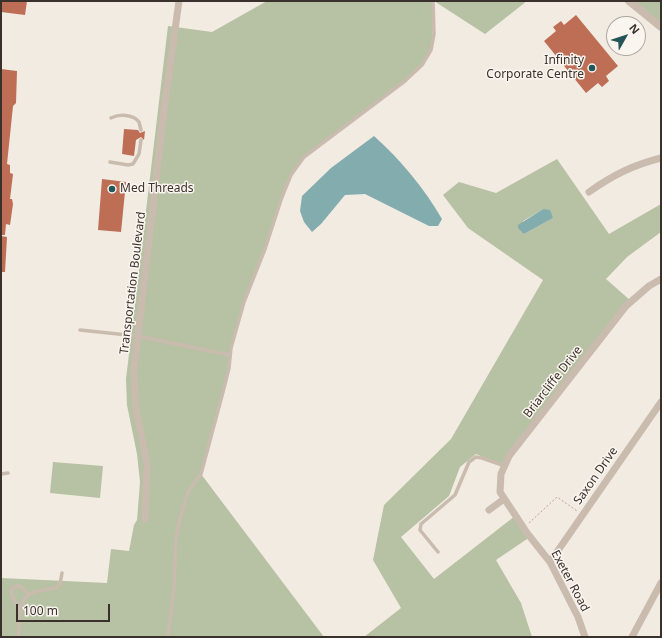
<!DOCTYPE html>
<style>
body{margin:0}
#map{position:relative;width:662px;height:638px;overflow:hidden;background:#f2ebe2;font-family:"Noto Sans",sans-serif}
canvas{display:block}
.frame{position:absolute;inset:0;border:2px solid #3a302c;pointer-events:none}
.north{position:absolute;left:606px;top:16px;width:40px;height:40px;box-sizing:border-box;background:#faf5ef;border:1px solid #ada6a1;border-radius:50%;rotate:51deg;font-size:11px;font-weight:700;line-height:16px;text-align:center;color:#3a302c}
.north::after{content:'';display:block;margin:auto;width:14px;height:18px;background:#245659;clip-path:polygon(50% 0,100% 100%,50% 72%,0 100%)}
.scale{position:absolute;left:16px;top:604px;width:94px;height:18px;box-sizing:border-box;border:2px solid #3a302c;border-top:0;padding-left:5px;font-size:12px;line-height:14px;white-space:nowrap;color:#3a302c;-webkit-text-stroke:3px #faf5ef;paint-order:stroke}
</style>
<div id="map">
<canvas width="662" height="638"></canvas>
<div class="frame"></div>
<div class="north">N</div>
<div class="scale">100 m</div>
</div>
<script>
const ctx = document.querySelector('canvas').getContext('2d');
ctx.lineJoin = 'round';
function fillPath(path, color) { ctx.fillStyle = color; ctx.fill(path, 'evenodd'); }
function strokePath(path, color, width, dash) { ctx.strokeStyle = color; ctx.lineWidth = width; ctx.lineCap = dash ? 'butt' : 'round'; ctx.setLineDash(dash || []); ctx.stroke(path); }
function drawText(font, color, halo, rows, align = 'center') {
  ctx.font = font + ' "Noto Sans",sans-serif'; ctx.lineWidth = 3; ctx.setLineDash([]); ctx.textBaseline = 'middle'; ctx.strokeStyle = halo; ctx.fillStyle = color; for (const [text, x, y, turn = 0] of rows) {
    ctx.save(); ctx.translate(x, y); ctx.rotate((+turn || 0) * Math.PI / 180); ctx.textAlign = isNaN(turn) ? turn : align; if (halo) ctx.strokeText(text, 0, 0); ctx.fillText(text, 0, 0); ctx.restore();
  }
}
fillPath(new Path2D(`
 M 267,1 L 433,1 L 434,19 L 431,50 L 422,65 L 405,81 L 304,157 L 291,175 L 265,249 L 244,302 L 231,348 L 229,368 L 201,474 L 324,637 L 1,637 L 1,578 L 107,583 L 111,549 L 129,551 L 134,525 L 137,520 L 140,482 L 137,454 L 127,405 L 126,379 L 168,26 L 212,32 Z
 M 434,1 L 527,1 L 485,34 Z
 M 629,1 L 661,1 L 661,27 Z
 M 557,159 L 609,234 L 661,204 L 661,232 L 627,257 L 606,279 L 631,301 L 505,466 L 476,454 L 460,467 L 449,496 L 401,537 L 434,579 L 515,516 L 530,537 L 496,560 L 521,603 L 532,637 L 364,637 L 401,608 L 373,560 L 384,505 L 451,439 L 543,280 L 468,228 L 443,195 L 459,182 L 496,193 ZM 543,209 L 553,218 L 524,234 L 523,221 Z
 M 53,462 L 103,466 L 100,498 L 50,493 Z`), '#b7c1a3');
fillPath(new Path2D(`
 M 374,136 C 401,160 424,188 442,219 L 438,226 L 429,226 L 365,194 L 345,195 L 321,224 L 312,232 L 304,222 L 300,211 L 302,196 L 331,168 Z
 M 543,209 L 550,210 L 553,218 L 524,234 L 518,228 L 518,225 Z`), '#83acae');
fillPath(new Path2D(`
 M 1,1 L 27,1 L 25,15 L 1,12 Z
 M 576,15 L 618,66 L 606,76 L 609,81 L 602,87 L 598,83 L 586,93 L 544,41 L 556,31 L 553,27 L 561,21 L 564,25 Z
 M 1,69 L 17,71 L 16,103 L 13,106 L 7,164 L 10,165 L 10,173 L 13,174 L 10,199 L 12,199 L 13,204 L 10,225 L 6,224 L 5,235 L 1,235 Z
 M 124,129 L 138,130 L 140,133 L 145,131 L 144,140 L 141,137 L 136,140 L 134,156 L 122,154 Z
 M 102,179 L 126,182 L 121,232 L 98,230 Z
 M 1,236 L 7,237 L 5,272 L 1,272 Z`), '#be6e55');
strokePath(new Path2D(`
 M 529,523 L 557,497 L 577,511`), '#b6a599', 1, [2, 2]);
strokePath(new Path2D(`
 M 111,118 C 119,114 133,114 139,122 L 141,130
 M 110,162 L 128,165 L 133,164 L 139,154 L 141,140
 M 80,330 L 137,336 L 230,355
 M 1,474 L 8,473
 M 438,552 L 420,530 L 421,524 L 455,495 L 469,462 L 476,457 L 482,458 L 505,466
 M 20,613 L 11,592 L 15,586 L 21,586 L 29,595
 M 18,637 C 20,629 18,622 19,615 C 22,589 36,592 56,588 L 60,584 L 62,573
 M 168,637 L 174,586 L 176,538 L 180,518 L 188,492 L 201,474 L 223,392 L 229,368 L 231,348 L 244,302 L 265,249 L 282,197 L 291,175 L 304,157 L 405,81 L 422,65 L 431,50 L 434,34 L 433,1`), '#cabbaf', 3.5);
strokePath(new Path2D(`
 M 589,192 C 613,175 633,165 661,158
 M 489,510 L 504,499
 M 145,519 L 147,463 L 136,410 L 134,369 L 165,102 L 179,1
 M 550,562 L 661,402
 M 585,637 L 578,617 L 550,562 L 527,533 L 500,492 L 501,474 L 509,456 L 626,306 L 649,286 L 661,279
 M 632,637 L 661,583`), '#cabbaf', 7);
strokePath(new Path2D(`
 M 629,1 L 661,27`), '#cabbaf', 8);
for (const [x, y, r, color] of [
 [592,68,4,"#245659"],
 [112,189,4,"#245659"]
]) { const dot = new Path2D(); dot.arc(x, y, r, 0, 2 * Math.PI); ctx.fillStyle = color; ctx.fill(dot); strokePath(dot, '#faf5ef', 1.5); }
drawText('12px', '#3a302c', '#faf5ef', [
 ["Infinity",584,61],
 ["Corporate Centre",584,75],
 ["Med Threads",120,189,"left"]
], 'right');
drawText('12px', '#3a302c', '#faf5ef', [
 ["Transportation Boulevard",133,283,-83],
 ["Briarcliffe Drive",553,382,-52],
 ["Saxon Drive",596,476,-55],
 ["Exeter Road",570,581,62]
]);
</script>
